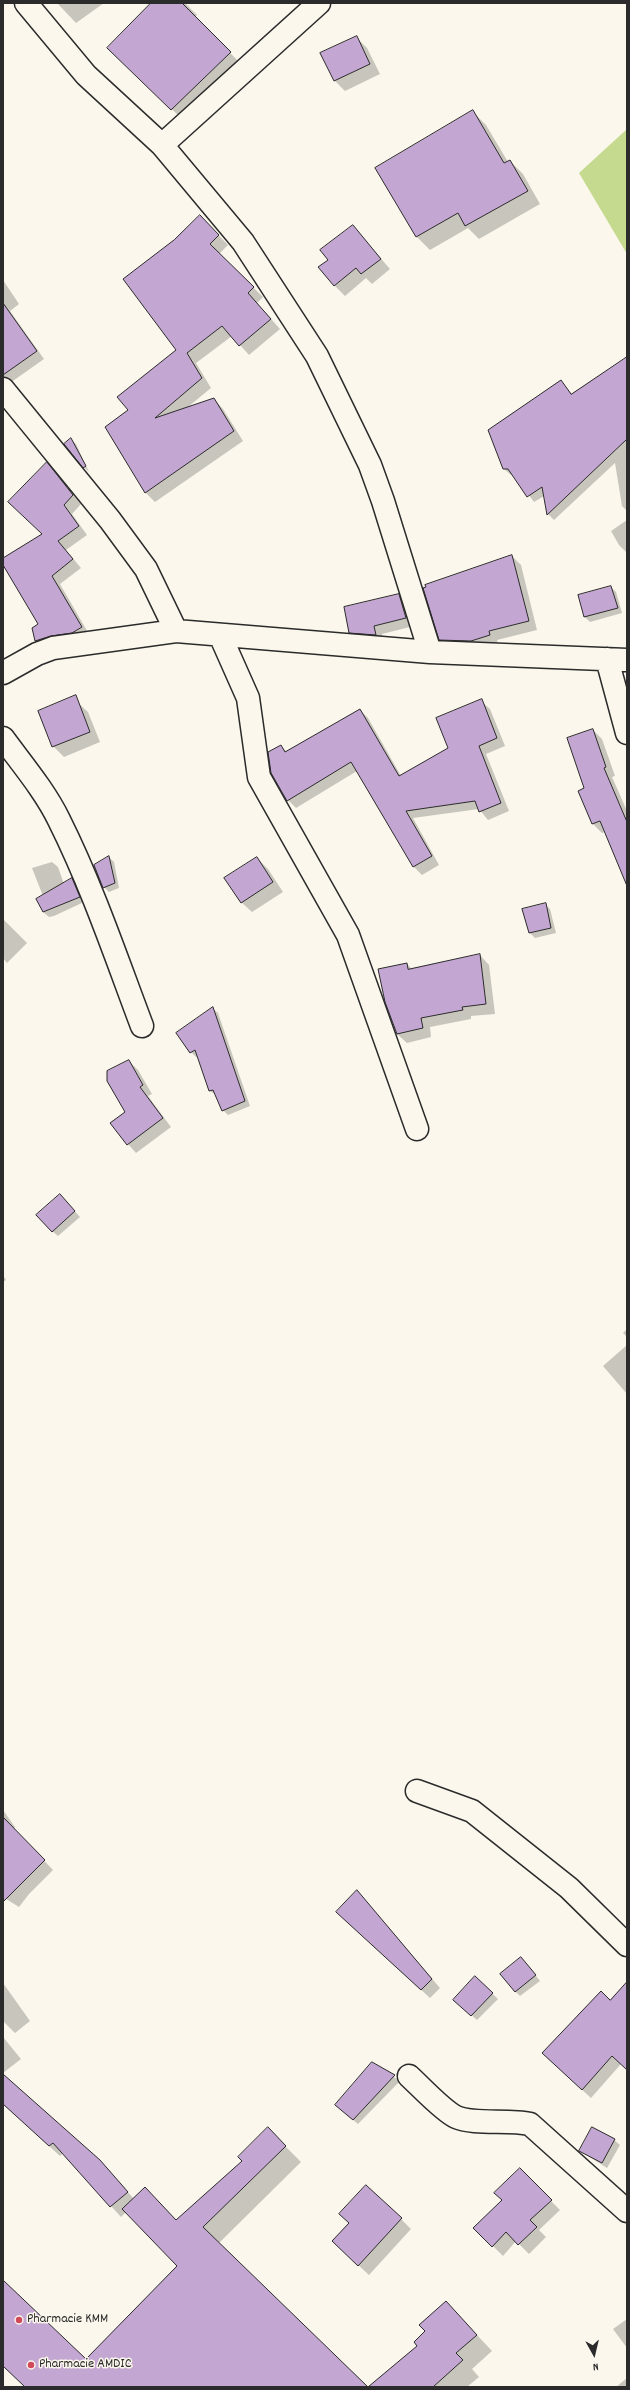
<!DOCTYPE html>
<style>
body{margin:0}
#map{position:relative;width:630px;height:2390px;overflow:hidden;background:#fbf7ec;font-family:Dekko,sans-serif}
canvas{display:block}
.frame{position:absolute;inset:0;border:4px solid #2b2b2b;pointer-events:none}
.north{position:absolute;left:574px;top:2334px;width:40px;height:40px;-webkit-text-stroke:3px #fbf7ec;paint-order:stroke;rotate:172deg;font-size:11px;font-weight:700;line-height:16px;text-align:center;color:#2b2b2b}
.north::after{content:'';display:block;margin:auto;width:14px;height:18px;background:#2b2b2b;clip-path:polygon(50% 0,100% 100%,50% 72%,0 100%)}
</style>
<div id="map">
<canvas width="630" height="2390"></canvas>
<div class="frame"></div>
<div class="north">N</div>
</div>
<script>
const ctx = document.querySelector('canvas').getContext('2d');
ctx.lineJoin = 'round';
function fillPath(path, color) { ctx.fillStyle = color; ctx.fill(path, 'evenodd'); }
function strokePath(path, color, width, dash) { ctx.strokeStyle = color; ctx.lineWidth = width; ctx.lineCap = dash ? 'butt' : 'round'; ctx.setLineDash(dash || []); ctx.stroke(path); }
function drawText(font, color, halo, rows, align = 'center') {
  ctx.font = font + ' Dekko,sans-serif'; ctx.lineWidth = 3; ctx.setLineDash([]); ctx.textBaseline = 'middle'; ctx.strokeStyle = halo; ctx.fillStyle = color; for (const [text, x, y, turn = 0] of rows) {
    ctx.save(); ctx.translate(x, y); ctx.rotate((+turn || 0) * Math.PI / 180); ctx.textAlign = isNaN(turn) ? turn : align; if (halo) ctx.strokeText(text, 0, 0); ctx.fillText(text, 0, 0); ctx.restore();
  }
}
fillPath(new Path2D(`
 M 627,129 L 627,254 L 579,173 Z`), '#c6da8f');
fillPath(new Path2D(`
 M 57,3 L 104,3 L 76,23 Z
 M 153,3 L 185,3 L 197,15 L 195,17 L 240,63 L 182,119 L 119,58 Z
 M 356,37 L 367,48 L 380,74 L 345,91 L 335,81 L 322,54 Z
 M 473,112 L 486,125 L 508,162 L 510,161 L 523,174 L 540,204 L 479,239 L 468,228 L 430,250 L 417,237 L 376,168 Z
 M 200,216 L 228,245 L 219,254 L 263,297 L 257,303 L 280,329 L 249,355 L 232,336 L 196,363 L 211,388 L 188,407 L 214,399 L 223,409 L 243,441 L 155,502 L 145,492 L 129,410 L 177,350 L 175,241 Z
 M 353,226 L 390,269 L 372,284 L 366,278 L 345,296 L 334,285 L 329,260 Z
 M 3,280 L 19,304 L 10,311 L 44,359 L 10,383 L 3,375 Z
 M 627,362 L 627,511 L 622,506 L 615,463 L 554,520 L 548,514 L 544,496 L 534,502 L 514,475 L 511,475 L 504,469 L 561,381 L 572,394 Z
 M 71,439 L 76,444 L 89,472 L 84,467 Z
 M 47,464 L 81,504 L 72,514 L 87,535 L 66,550 L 81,568 L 60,584 L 90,636 L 44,649 L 36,641 L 33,628 L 40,624 L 3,563 L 3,559 L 43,534 Z
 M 627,520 L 627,553 L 619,545 L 611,531 Z
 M 512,556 L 521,565 L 537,630 L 497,640 L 498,644 L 449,648 L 440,639 Z
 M 611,587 L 616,592 L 622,613 L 590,622 L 585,617 L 579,596 Z
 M 399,595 L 407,604 L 414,626 L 382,634 L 384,643 L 358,641 L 350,632 Z
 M 481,701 L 490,709 L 505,746 L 486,754 L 509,811 L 488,820 L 479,809 L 413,818 L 439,865 L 422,875 L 414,867 L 357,771 L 296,808 L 288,800 L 281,746 L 287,752 L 360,710 L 368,718 L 401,776 L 449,748 Z
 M 77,702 L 88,712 L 100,742 L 64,757 L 53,746 Z
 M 593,730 L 602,739 L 615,776 L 612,777 L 627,811 L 627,882 L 605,832 L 602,833 L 593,824 L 579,791 L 585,788 Z
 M 109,857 L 114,862 L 119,888 L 109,892 L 104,887 Z
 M 257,858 L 268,869 L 283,892 L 252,912 L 241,902 Z
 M 52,862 L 58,867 L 64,884 L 72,879 L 77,884 L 84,902 L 54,916 L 49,917 L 43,912 L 43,896 L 32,868 Z
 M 545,904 L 550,909 L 556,933 L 535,938 L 530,933 Z
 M 3,919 L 27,943 L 7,963 L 3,958 Z
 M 480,955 L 489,965 L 495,1014 L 471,1016 L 471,1019 L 430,1027 L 431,1037 L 407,1043 L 397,1034 L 407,964 L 412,969 Z
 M 212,1008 L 218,1013 L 250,1106 L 228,1115 L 223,1110 L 216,1095 L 210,1091 L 198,1056 L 196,1057 L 191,1052 Z
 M 129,1061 L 138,1070 L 152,1094 L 148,1096 L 171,1127 L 136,1153 L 128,1144 L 126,1112 Z
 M 60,1195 L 80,1217 L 58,1236 L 52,1231 Z
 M 3,1275 L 6,1280 L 3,1282 Z
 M 627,1329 L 627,1337 L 623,1333 Z
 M 627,1345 L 627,1394 L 603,1366 Z
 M 3,1810 L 15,1827 L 14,1829 L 53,1870 L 29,1894 L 19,1907 L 3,1897 Z
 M 365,1900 L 440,1988 L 430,1998 L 346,1921 Z
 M 526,1963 L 540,1981 L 520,1996 L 515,1991 Z
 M 475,1977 L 498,1999 L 477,2020 L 460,2005 Z
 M 3,1983 L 30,2021 L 15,2033 L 3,2021 Z
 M 627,1983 L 627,2069 L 621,2064 L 591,2098 L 552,2062 Z
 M 3,2037 L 21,2059 L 3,2073 Z
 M 372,2063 L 400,2081 L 358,2124 L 341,2110 Z
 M 3,2075 L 110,2172 L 134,2199 L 176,2221 L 243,2161 L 268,2129 L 301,2162 L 218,2244 L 367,2387 L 25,2387 L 3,2366 L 3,2281 L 86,2360 L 179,2266 L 126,2212 L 121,2217 L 63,2153 L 60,2156 L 3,2104 Z
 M 614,2140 L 620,2145 L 607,2168 L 580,2151 Z
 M 520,2170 L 560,2210 L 539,2230 L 546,2237 L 529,2254 L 516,2241 L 503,2256 L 475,2228 L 503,2200 Z
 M 401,2219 L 411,2229 L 369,2275 L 344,2252 L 350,2224 Z
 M 446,2302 L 492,2351 L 472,2369 L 479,2377 L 467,2387 L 369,2387 L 419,2346 Z
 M 627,2319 L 627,2348 L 613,2329 Z
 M 627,2378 L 627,2387 L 616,2387 Z`), '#0003');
const building = new Path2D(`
 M 151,3 L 182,3 L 231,52 L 171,110 L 107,48 Z
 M 357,36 L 370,64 L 334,81 L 320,53 Z
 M 473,110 L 504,163 L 510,160 L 528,191 L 465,226 L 458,213 L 416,237 L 375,168 Z
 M 200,215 L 219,235 L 210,244 L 254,287 L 248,293 L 271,319 L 239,346 L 222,326 L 187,353 L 202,378 L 155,418 L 214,398 L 234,431 L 145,493 L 105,427 L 128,410 L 117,397 L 176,350 L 123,279 L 174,240 Z
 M 353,225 L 381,259 L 361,274 L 356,268 L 334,286 L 318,267 L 328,260 L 320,250 Z
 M 3,303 L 37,351 L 3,375 Z
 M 627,357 L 627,439 L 547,515 L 542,487 L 527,497 L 508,469 L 503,469 L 488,430 L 561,380 L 571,394 Z
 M 71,438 L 86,466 L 83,468 L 64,444 Z
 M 47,462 L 73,495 L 64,505 L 79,526 L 58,541 L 73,559 L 52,576 L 82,627 L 72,633 L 51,636 L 35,641 L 32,628 L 38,624 L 3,565 L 3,558 L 42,534 L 8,502 Z
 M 512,555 L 529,621 L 489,631 L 490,635 L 471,641 L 439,640 L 423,588 L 426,587 L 425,585 Z
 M 611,586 L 618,608 L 584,617 L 578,595 Z
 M 399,594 L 406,618 L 374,626 L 376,635 L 349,633 L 344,607 Z
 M 76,695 L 90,732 L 52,747 L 38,711 Z
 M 482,699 L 497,738 L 479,746 L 501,803 L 479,812 L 475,801 L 406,811 L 432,856 L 413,867 L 351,762 L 287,801 L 271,773 L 268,752 L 281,745 L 285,752 L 360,709 L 399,776 L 448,748 L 436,718 Z
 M 593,729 L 606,767 L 604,768 L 627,822 L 627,886 L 600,821 L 592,824 L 578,791 L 584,788 L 567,738 Z
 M 109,856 L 115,883 L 103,888 L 94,865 Z
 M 257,857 L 273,882 L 241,903 L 224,878 Z
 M 72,878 L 80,897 L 43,912 L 36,899 Z
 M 546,903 L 551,928 L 529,933 L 522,909 Z
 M 480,954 L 486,1004 L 462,1007 L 463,1010 L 421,1018 L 423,1028 L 397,1034 L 385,1002 L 378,969 L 407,963 L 408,969 Z
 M 213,1007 L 245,1101 L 222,1111 L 213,1090 L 209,1091 L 195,1050 L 190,1053 L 176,1033 Z
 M 129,1060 L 143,1085 L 140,1087 L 163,1118 L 127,1145 L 110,1123 L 125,1112 L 107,1081 L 107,1071 Z
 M 60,1194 L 75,1211 L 52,1232 L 36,1215 Z
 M 3,1817 L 45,1860 L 3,1902 Z
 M 357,1890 L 432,1979 L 421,1990 L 336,1912 Z
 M 521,1957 L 536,1975 L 515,1992 L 500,1974 Z
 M 475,1976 L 493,1993 L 471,2016 L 453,2000 Z
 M 627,1982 L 627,2070 L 612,2056 L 582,2090 L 542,2053 L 601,1991 L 610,2000 Z
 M 372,2062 L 395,2075 L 353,2120 L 335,2105 Z
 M 3,2074 L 100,2160 L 128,2192 L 110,2207 L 53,2143 L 49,2146 L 3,2104 Z
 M 268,2127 L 286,2146 L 203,2227 L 368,2387 L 417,2346 L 414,2342 L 425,2331 L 419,2325 L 446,2301 L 477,2335 L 456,2353 L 463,2360 L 433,2387 L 25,2387 L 3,2366 L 3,2280 L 86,2359 L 177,2266 L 122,2209 L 145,2187 L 176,2220 L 242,2161 L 238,2157 Z
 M 592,2127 L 615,2139 L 602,2163 L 579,2151 Z
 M 520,2168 L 552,2200 L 530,2220 L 537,2227 L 518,2245 L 506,2232 L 492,2247 L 473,2228 L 502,2200 L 494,2193 Z
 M 366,2185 L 402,2218 L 358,2266 L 332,2241 L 349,2223 L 339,2214 Z`);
fillPath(building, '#c4a6d2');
strokePath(building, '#2b2b2b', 1);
const minor = new Path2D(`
 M 26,3 L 86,75 L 162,145 L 243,242 L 317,356 L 370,465 L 383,501 L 430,652
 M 162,145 L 319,3
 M 3,389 L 110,520 L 146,569 L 176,631
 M 220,635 L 248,698 L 259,777 L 348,935 L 417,1129
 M 607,659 L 627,733
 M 3,673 L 37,654 L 53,648 L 176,631 L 430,652 L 627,660
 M 3,738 C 22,764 45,791 59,820 C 92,886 116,957 142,1026
 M 417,1791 L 472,1811 L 569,1888 L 627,1945
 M 409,2076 C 420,2086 443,2111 456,2117 C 474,2125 509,2119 530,2124 L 627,2211`);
strokePath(minor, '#2b2b2b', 25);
strokePath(minor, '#fbf7ec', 22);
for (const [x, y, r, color] of [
 [19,2320,4,"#d1495b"],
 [31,2365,4,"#d1495b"]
]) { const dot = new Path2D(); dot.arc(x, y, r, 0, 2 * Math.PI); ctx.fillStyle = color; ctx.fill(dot); strokePath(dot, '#fbf7ec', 1.5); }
drawText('14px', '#2b2b2b', '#fbf7ec', [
 ["Pharmacie KMM",27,2320],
 ["Pharmacie AMDIC",39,2365]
], 'left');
</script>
